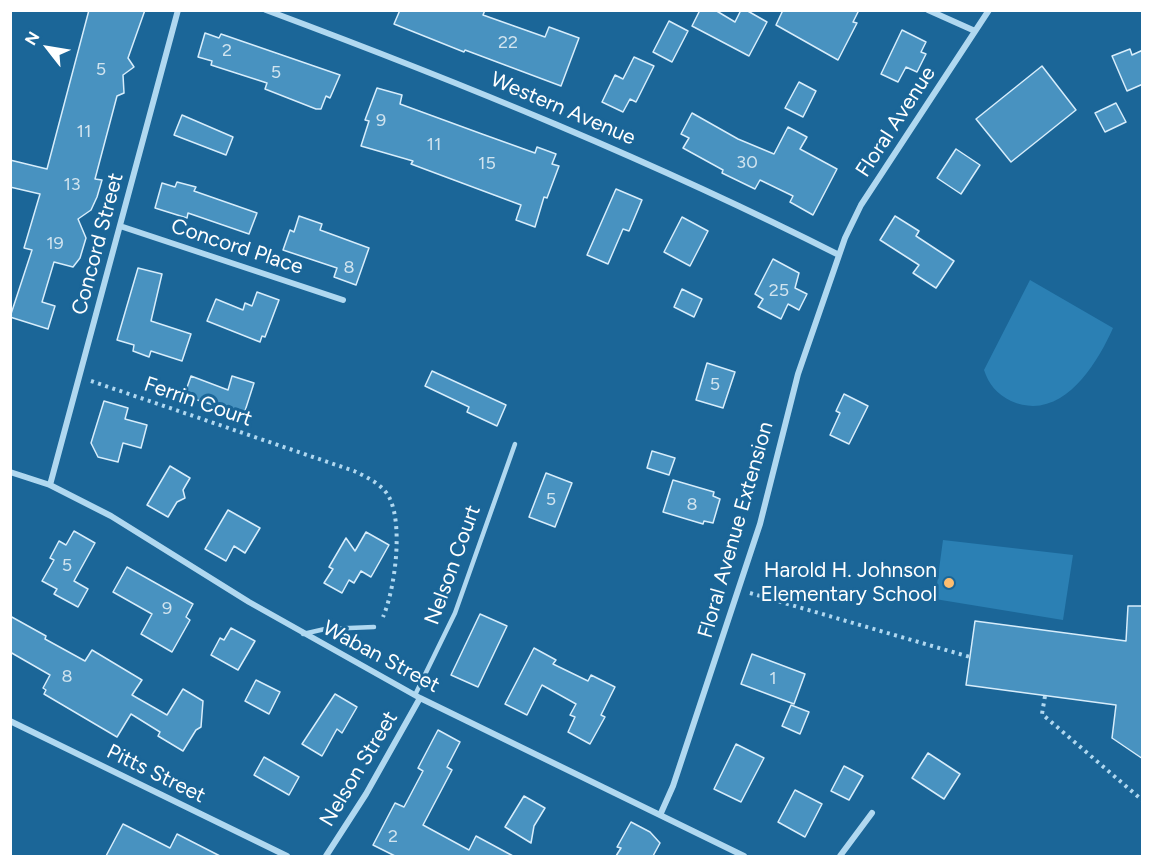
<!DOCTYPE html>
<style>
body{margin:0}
#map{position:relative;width:1153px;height:867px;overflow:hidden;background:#1b6698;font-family:Figtree,sans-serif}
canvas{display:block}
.frame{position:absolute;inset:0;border:12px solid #fff;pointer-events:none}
.north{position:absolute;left:18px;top:18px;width:60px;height:60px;-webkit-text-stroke:4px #1b6698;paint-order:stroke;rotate:301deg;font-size:16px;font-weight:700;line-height:24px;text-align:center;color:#fff}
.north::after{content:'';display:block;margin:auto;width:21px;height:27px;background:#fff;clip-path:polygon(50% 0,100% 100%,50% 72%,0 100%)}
</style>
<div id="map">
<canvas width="1153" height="867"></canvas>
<div class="frame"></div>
<div class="north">N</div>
</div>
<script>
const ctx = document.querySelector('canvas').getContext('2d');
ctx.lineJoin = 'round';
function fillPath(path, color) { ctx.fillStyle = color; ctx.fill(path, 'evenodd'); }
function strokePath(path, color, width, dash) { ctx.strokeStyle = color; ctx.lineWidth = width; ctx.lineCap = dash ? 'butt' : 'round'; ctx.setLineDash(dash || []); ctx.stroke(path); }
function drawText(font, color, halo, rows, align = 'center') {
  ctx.font = font + ' Figtree,sans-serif'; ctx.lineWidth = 6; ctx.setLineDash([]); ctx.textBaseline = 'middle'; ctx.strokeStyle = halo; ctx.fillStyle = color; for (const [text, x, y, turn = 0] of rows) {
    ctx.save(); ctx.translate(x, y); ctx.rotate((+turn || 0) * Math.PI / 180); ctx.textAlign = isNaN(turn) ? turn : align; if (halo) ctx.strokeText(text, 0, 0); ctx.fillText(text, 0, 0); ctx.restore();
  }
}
fillPath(new Path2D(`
 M 1030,280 L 1113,328 C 1096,366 1061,423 1011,401 C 997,394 989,385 984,370 Z
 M 943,540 L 1073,555 L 1063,620 L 935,599 Z`), '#2b80b4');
const building = new Path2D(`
 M 89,10 L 145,10 L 128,58 L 134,67 L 123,75 L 124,93 L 117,96 L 95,179 L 102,180 L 97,197 L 91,210 L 78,219 L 86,238 L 80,258 L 73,267 L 54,262 L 42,302 L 55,306 L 48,329 L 10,317 L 32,250 L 24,248 L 40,194 L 10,187 L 10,160 L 47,169 Z
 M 400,10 L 485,10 L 483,15 L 545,37 L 549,27 L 579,38 L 561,86 L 465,50 L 464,52 L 394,24 Z
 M 700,10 L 715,10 L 735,22 L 741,10 L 746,10 L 767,22 L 749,56 L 692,26 Z
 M 783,10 L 859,10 L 853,22 L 857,23 L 838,60 L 776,25 Z
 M 669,21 L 688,31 L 672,62 L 653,52 Z
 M 902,30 L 926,42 L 921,52 L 926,54 L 917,72 L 906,67 L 898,82 L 881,74 Z
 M 205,33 L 219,38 L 221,34 L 340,75 L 330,98 L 326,96 L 321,109 L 316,109 L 265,89 L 267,83 L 211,65 L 212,61 L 198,57 Z
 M 1130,49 L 1132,55 L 1143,50 L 1143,84 L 1127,91 L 1112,56 Z
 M 634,57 L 654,66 L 636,102 L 630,99 L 623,112 L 602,102 L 615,75 L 623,79 Z
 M 1042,66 L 1076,110 L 1011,162 L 976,119 Z
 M 799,82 L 816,91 L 803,117 L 785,108 Z
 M 377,88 L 402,95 L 400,104 L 482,134 L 535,153 L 537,147 L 556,154 L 552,164 L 559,166 L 547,198 L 544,197 L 535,227 L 516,220 L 521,205 L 411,164 L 413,161 L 361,146 L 369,121 L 365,120 Z
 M 1116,103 L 1126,122 L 1105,132 L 1095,113 Z
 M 692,113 L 738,139 L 774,154 L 788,127 L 807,137 L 800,149 L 837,169 L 813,215 L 790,202 L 793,196 L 760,180 L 755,189 L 722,173 L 723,170 L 683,148 L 689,138 L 681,134 Z
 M 182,115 L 233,137 L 226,155 L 174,135 Z
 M 956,149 L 980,165 L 961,194 L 937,178 Z
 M 177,182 L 196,187 L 194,191 L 257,213 L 249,234 L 188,213 L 187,218 L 155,208 L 162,183 L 175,187 Z
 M 616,189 L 642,200 L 629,231 L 623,229 L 608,264 L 587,255 Z
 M 299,216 L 322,224 L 320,230 L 369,248 L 356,285 L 334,277 L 337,268 L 283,250 L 290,230 L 294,232 Z
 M 895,216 L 919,231 L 916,236 L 954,261 L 936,288 L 913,273 L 919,265 L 880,240 Z
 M 682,217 L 708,231 L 690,266 L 664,252 Z
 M 773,259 L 799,273 L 795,288 L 807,294 L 799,310 L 788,304 L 781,319 L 758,307 L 763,299 L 755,294 Z
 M 138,268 L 162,274 L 151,321 L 191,334 L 182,361 L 151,351 L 149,357 L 133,351 L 134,345 L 117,340 Z
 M 682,289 L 702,299 L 694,317 L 674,307 Z
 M 257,292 L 279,300 L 265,337 L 262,336 L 260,342 L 207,321 L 216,299 L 243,310 L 245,303 L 252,306 Z
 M 707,363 L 735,372 L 723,408 L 696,400 Z
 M 432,371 L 506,405 L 497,426 L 467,412 L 469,407 L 425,386 Z
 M 191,376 L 228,390 L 232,376 L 254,383 L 244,414 L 184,396 Z
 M 844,394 L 868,406 L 849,444 L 830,435 L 840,413 L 836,411 Z
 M 104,401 L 128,408 L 125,419 L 147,425 L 141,448 L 123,443 L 118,462 L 98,457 L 91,443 Z
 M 652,451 L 675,458 L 669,475 L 647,468 Z
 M 170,466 L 190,478 L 183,490 L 185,498 L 177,502 L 168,517 L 147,505 Z
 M 546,473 L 572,483 L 555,527 L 529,517 Z
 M 673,480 L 714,492 L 713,496 L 720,499 L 713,523 L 704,521 L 703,524 L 663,512 Z
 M 228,510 L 260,528 L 245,553 L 234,546 L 226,561 L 205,549 Z
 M 74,531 L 95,543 L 74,581 L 88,589 L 78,607 L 54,594 L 57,589 L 42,581 L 54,560 L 50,558 L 59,541 L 66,545 Z
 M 366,532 L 389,545 L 371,577 L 361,571 L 354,583 L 349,580 L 342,593 L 324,583 L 333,569 L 329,567 L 346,538 L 355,551 Z
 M 127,567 L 193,604 L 186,617 L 190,620 L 172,652 L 141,634 L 152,614 L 113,592 Z
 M 1128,606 L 1143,606 L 1143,759 L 1112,738 L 1116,705 L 966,685 L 975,621 L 1126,641 Z
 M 480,614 L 507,626 L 478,687 L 451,675 Z
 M 10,616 L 46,636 L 45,639 L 85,661 L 92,650 L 142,680 L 132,695 L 167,715 L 183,689 L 203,701 L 201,727 L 196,730 L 183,751 L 158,736 L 160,732 L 131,714 L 117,737 L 44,694 L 46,690 L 43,688 L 50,675 L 10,652 Z
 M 231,628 L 255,641 L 238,670 L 211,655 L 220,638 L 224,640 Z
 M 534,648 L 556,660 L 553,664 L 588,681 L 591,675 L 615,687 L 601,715 L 605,717 L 590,744 L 568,732 L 575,717 L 570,715 L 576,704 L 542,685 L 527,715 L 505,704 Z
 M 752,654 L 805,674 L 794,704 L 741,684 Z
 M 256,680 L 280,692 L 269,714 L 245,701 Z
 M 335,694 L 357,707 L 342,733 L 337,729 L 322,756 L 302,744 Z
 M 791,705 L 809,712 L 800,734 L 782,726 Z
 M 438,730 L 460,742 L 447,767 L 452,770 L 423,825 L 469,850 L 476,836 L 513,856 L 395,856 L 373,845 L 395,803 L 404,807 L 423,771 L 418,768 Z
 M 736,744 L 764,758 L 741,802 L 714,789 Z
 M 928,753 L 960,774 L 944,799 L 912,778 Z
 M 264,757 L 299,777 L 289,795 L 254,775 Z
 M 844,766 L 863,776 L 849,800 L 831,791 Z
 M 795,790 L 822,804 L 805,837 L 778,822 Z
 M 524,796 L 545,808 L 534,826 L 531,843 L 505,827 Z
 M 631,822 L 650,832 L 660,843 L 653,856 L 616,856 L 621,848 L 617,847 Z
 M 123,824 L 170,848 L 177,834 L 220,856 L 106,856 Z`);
fillPath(building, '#4892c0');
strokePath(building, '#d7edfb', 1.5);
strokePath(new Path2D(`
 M 91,381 L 354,471 C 367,477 384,485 390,499 C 403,527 395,589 383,617
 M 750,593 L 970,657
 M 1045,696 L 1042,714 L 1142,800`), '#b0d8f0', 4, [3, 4.5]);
strokePath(new Path2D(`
 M 303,634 L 325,629 L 374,627
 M 415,695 L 455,613 L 515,444`), '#b0d8f0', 4.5);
strokePath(new Path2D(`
 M 266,10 C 462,83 653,161 839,255
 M 928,10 L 975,31
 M 120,226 L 343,300
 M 10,472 L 50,485 L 111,516 L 249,602 L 420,698 L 744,856
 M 50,485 L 178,10
 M 10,721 L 287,856
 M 661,813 L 673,786 L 760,524 L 798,374 L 845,238 L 861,205 L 989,10
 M 326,856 L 366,794 L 420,698
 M 840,856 L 872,813`), '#b0d8f0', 6);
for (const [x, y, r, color] of [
 [949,583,6,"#ffbe6f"]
]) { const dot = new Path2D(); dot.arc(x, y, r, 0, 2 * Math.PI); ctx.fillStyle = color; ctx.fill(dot); strokePath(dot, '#1b6698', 2); }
drawText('18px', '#d1e4ef', null, [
 ["22",508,43],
 ["2",227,51],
 ["5",101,70],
 ["5",276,73],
 ["9",381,121],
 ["11",84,132],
 ["11",434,145],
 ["30",747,163],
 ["15",487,164],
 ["13",72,185],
 ["19",55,244],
 ["8",349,268],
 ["25",779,291],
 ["5",715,385],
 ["5",551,500],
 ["8",692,505],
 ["5",67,566],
 ["9",167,609],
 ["8",67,677],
 ["1",773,679],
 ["2",393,837]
]);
drawText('21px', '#fff', '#1b6698', [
 ["Western Avenue",563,109,23],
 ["Floral Avenue",896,122,-57],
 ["Concord Street",98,244,-75],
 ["Concord Place",237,247,18],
 ["Ferrin Court",198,402,19],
 ["Floral Avenue Extension",736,530,-74],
 ["Nelson Court",453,565,-70],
 ["Waban Street",381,657,28],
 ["Nelson Street",359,769,-59],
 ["Pitts Street",156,774,26]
]);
drawText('21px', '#fff', '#1b6698', [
 ["Harold H. Johnson",937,571],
 ["Elementary School",937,595]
], 'right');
</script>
